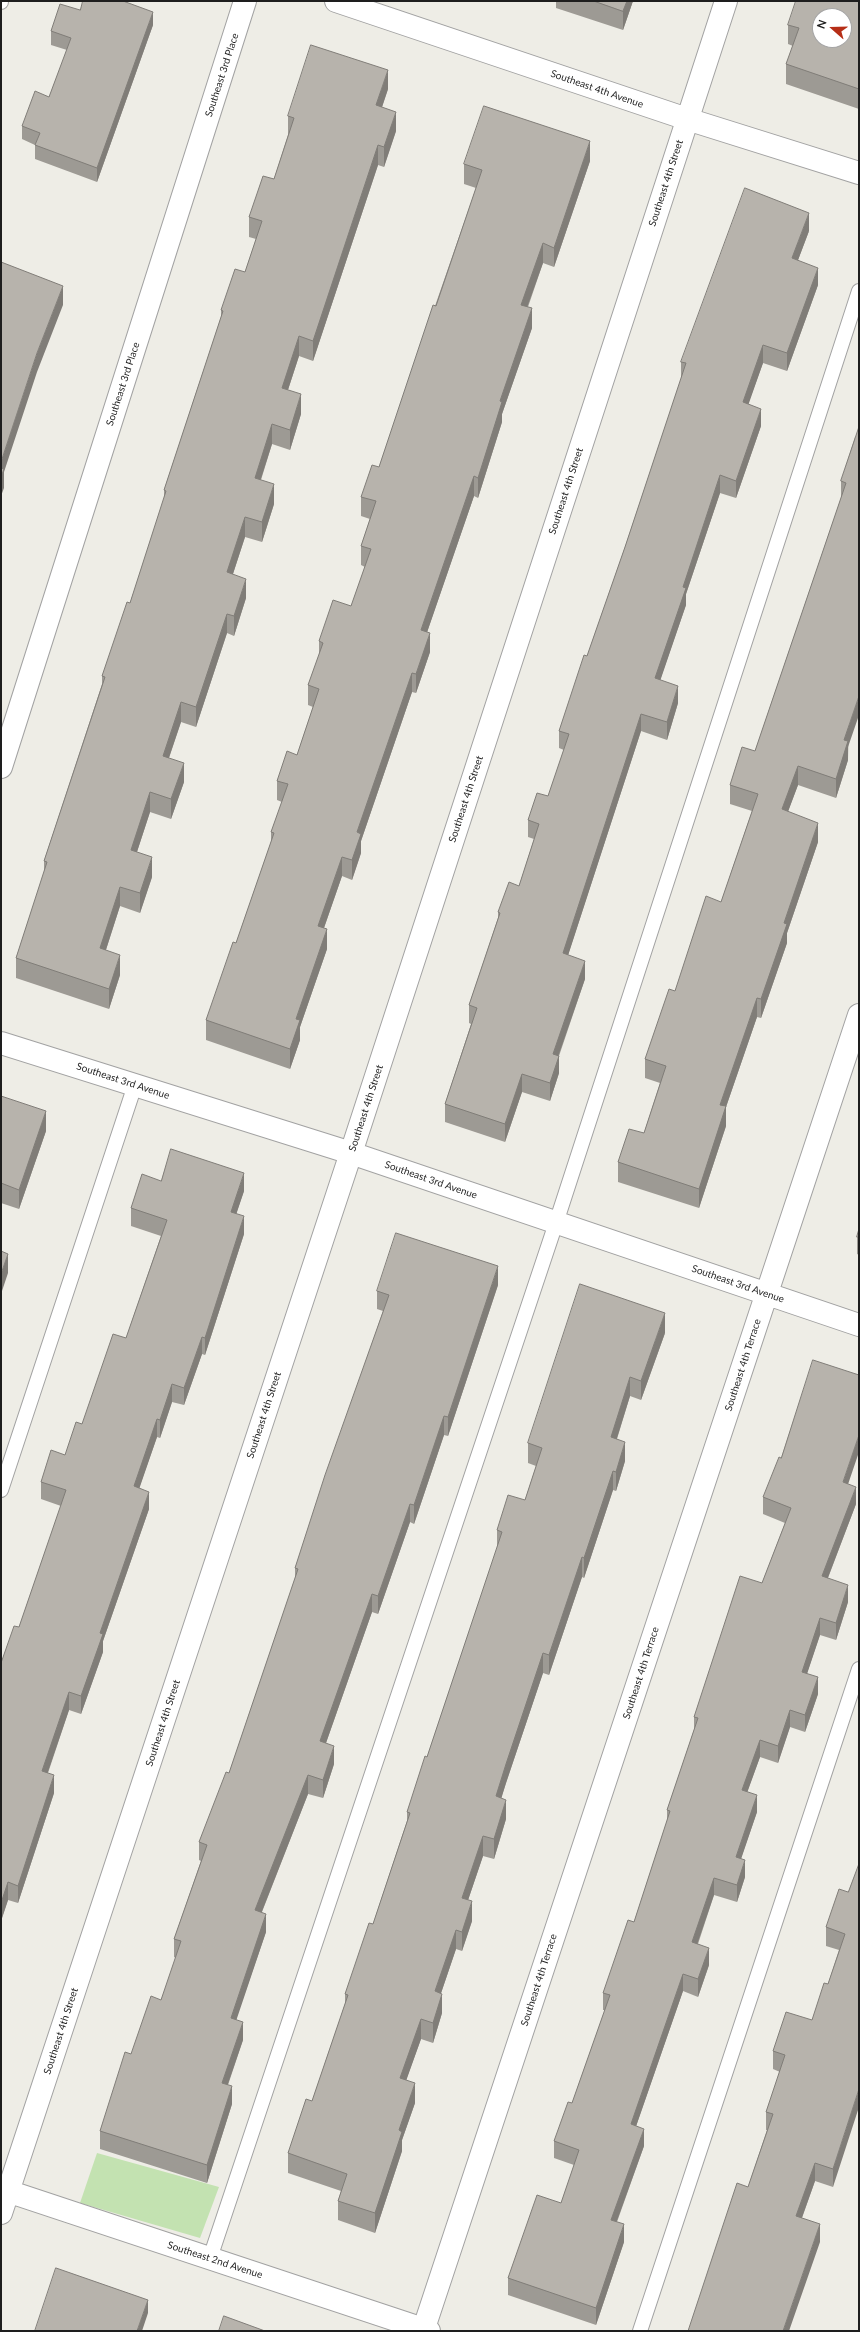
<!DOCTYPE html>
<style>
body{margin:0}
#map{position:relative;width:860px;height:2332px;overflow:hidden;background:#eeede6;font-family:Lato,sans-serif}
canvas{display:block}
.frame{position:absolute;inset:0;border:2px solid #1e1e1e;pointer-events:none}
.north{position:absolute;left:812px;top:8px;width:40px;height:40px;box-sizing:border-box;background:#fff;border:1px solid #a5a5a5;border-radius:50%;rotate:290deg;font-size:11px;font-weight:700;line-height:16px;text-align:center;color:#1e1e1e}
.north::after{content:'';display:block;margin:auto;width:14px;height:18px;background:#b62e17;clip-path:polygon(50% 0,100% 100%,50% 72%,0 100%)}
</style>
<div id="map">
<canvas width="860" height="2332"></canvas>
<div class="frame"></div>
<div class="north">N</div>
</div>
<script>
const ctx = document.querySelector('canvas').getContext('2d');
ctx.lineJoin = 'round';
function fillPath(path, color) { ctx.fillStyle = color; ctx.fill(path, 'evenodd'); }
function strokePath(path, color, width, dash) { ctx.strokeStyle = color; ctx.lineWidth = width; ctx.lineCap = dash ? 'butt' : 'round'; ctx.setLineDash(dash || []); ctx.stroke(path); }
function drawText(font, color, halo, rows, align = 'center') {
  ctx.font = font + ' Lato,sans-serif'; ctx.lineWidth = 3.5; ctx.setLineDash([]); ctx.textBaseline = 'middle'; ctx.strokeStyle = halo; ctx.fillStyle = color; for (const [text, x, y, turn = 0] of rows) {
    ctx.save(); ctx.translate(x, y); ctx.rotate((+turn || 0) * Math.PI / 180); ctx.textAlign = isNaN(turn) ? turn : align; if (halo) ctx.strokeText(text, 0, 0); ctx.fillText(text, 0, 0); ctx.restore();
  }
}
fillPath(new Path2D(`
 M 97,2153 L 219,2187 L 200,2238 L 80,2203 Z`), '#c3e2b1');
const service = new Path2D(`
 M 1,2 L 1,1
 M 1,1490 L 135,1085
 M 210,2258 L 556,1223 L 859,291
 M 640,2331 L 859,1669`);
const minor = new Path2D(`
 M 336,1 L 687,119 L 859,173
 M 1,767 L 245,1
 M 1,1043 L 351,1153 L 859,1325
 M 1,2189 L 429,2331
 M 1,2213 L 351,1153 L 726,1
 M 423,2331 L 859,1015`);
strokePath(service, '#a2a2a2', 16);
strokePath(minor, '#a2a2a2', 24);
strokePath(service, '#fff', 14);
strokePath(minor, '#fff', 22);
fillPath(new Path2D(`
 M 556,1 L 633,1 L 623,30 L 556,8 Z
 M 859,1 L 859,109 L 786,84 L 786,64 L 793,46 L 788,44 L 788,25 Z
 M 80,10 L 153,25 L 97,182 L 35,159 L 35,145 L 22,139 L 22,126 L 49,97 L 67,50 L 51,45 L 51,31 Z
 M 388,89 L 382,107 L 396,131 L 384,167 L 378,165 L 313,361 L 299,356 L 288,390 L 301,414 L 290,450 L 272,444 L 261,480 L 274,504 L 262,542 L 245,537 L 233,574 L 246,598 L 234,636 L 227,633 L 196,727 L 181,722 L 169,758 L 184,782 L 171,819 L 150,812 L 137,852 L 152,877 L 140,913 L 120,906 L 106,950 L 120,975 L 109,1009 L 16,978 L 16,958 L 44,873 L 44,861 L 102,684 L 102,676 L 130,603 L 164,499 L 164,490 L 221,317 L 221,310 L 245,272 L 256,239 L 249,237 L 249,217 L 274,179 L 288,135 L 288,116 Z
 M 590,161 L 554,267 L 543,263 L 528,307 L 532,328 L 502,414 L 502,422 L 478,498 L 474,496 L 427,632 L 430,652 L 416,693 L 412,692 L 361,841 L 361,853 L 352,880 L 342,876 L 324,928 L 327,949 L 300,1027 L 300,1040 L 290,1069 L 206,1040 L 206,1020 L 236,943 L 271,842 L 271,832 L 282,802 L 277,800 L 277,781 L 297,755 L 313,707 L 308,705 L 308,685 L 319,655 L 319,641 L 351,606 L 365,567 L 361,565 L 361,546 L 370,519 L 361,516 L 361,497 L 379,467 L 476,188 L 464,184 L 464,164 Z
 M 809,231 L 798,260 L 818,285 L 787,371 L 763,363 L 748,404 L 761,426 L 736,498 L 720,493 L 686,594 L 686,605 L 660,680 L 678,703 L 667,740 L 641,731 L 568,955 L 585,979 L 559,1056 L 559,1073 L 550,1101 L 522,1092 L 505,1142 L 445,1122 L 445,1104 L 471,1024 L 469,1023 L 469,1005 L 498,918 L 498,912 L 519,886 L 534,839 L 528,837 L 528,820 L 548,796 L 564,750 L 559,748 L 559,731 L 587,656 L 625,547 L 681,379 L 681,362 Z
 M 855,437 L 848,760 L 836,798 L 798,785 L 788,811 L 818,842 L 787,933 L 787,943 L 761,1018 L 757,1017 L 726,1107 L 726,1126 L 699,1208 L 618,1182 L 618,1162 L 644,1133 L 660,1083 L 645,1078 L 645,1059 L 675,991 L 721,902 L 752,811 L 730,804 L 730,785 L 755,751 L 841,498 L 841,481 Z
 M 1,1096 L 46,1131 L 19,1209 L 1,1203 Z
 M 161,1181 L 244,1191 L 236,1214 L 244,1234 L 205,1355 L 202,1354 L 184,1405 L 172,1402 L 160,1438 L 157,1437 L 139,1488 L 149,1509 L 103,1641 L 103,1652 L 81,1714 L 69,1710 L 48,1773 L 54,1793 L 18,1903 L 8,1900 L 1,1921 L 1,1663 L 19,1627 L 61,1506 L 41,1499 L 41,1482 L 65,1455 L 82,1424 L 126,1338 L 161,1236 L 131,1226 L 131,1208 Z
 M 859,1229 L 859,1255 L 857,1254 L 857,1237 Z
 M 498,1285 L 448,1436 L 444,1435 L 414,1524 L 410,1522 L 378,1614 L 372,1612 L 326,1743 L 334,1764 L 323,1798 L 308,1794 L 262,1912 L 266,1932 L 236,2019 L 243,2040 L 228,2085 L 232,2104 L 207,2183 L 100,2149 L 100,2131 L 131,2054 L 161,2000 L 176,1958 L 174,1957 L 174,1939 L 201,1861 L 199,1860 L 199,1842 L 229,1773 L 295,1579 L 295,1568 L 383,1311 L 377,1309 L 377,1291 Z
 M 665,1333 L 641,1400 L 630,1396 L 617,1439 L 625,1461 L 616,1491 L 613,1490 L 584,1578 L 582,1577 L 549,1675 L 543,1673 L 506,1783 L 501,1798 L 506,1819 L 494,1859 L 483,1856 L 468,1900 L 472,1921 L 462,1951 L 456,1949 L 441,1993 L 442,2013 L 433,2043 L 421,2039 L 406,2080 L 415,2103 L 402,2140 L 402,2151 L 375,2233 L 338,2220 L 338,2201 L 341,2191 L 288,2173 L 288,2153 L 312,2101 L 345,2004 L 345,1994 L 373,1924 L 407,1821 L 407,1812 L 427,1757 L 497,1549 L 497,1530 L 525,1500 L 536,1466 L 528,1463 L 528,1443 Z
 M 848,1484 L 856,1504 L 828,1578 L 848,1602 L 836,1640 L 820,1635 L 807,1673 L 818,1694 L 805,1732 L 790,1727 L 778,1763 L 760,1757 L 747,1792 L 757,1812 L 741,1858 L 745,1877 L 737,1902 L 714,1895 L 698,1944 L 709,1965 L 698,1997 L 683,1991 L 636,2126 L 644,2146 L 617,2222 L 624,2242 L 596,2325 L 508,2295 L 508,2278 L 561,2203 L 574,2165 L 554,2158 L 554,2141 L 572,2103 L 605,2010 L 603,2010 L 603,1993 L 634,1922 L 667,1821 L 667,1810 L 694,1730 L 694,1717 L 762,1583 L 785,1523 L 763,1514 L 763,1497 Z
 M 848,1892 L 833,2187 L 815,2181 L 802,2218 L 820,2242 L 748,2187 L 767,2130 L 766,2130 L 766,2112 L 780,2072 L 773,2069 L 773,2051 L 812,2020 L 828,1984 L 839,1950 L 826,1946 L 826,1927 Z`), '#9d9a94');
fillPath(new Path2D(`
 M 627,1 L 633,1 L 623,30 L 623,11 Z
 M 153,12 L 153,25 L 97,182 L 97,168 Z
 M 388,70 L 388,89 L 376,125 L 376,105 Z
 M 396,112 L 396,131 L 384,167 L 384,147 Z
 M 590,141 L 590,161 L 554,267 L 554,248 Z
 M 378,145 L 378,165 L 313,361 L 313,341 Z
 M 809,213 L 809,231 L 792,276 L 792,258 Z
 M 543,243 L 543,263 L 521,324 L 521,305 Z
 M 818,268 L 818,285 L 787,371 L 787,353 Z
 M 63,286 L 63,305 L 37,372 L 4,472 L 4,488 L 1,496 L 1,462 L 37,353 Z
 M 532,308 L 532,328 L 502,414 L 502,422 L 478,498 L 478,478 L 500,401 Z
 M 299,336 L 299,356 L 282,408 L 282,388 Z
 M 763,345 L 763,363 L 743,420 L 743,402 Z
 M 301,394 L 301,414 L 290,450 L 290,430 Z
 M 761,409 L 761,426 L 736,498 L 736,481 Z
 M 272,424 L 272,444 L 255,497 L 255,478 Z
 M 720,475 L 720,493 L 686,594 L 686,605 L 655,696 L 655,678 L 683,587 Z
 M 474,476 L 474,496 L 421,650 L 421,630 Z
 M 274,484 L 274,504 L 262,542 L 262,522 Z
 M 245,517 L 245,537 L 227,592 L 227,572 Z
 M 246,579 L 246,598 L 234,636 L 234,616 Z
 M 227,614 L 227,633 L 196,727 L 196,707 Z
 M 430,633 L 430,652 L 416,693 L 416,674 Z
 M 412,673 L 412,692 L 361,841 L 361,853 L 352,880 L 352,860 L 357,832 Z
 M 678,686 L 678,703 L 667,740 L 667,722 Z
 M 859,696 L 859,715 L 848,747 L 848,760 L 836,798 L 836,779 L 844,740 Z
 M 181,702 L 181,722 L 163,775 L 163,756 Z
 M 641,714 L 641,731 L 563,971 L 563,953 Z
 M 184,763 L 184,782 L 171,819 L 171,799 Z
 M 798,766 L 798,785 L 782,828 L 782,809 Z
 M 150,792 L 150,812 L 131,870 L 131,850 Z
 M 818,823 L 818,842 L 787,933 L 787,943 L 761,1018 L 761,999 L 784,923 Z
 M 152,857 L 152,877 L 140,913 L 140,893 Z
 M 342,857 L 342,876 L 318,945 L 318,926 Z
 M 120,887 L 120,906 L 100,968 L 100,948 Z
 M 327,929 L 327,949 L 300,1027 L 300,1040 L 290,1069 L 290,1049 L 296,1019 Z
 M 120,955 L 120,975 L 109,1009 L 109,989 Z
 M 585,961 L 585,979 L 553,1071 L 553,1054 Z
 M 757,998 L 757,1017 L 726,1107 L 726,1126 L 699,1208 L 699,1189 L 720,1105 Z
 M 559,1056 L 559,1073 L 550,1101 L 550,1083 Z
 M 522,1074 L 522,1092 L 505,1142 L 505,1124 Z
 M 46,1111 L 46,1131 L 19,1209 L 19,1190 Z
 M 244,1173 L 244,1191 L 231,1230 L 231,1212 Z
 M 244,1216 L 244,1234 L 205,1355 L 205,1338 Z
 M 8,1254 L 8,1273 L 1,1294 L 1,1274 Z
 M 498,1266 L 498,1285 L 448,1436 L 448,1417 Z
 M 665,1313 L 665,1333 L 641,1400 L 641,1381 Z
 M 202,1337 L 202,1354 L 184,1405 L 184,1388 Z
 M 630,1377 L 630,1396 L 611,1457 L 611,1437 Z
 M 172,1384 L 172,1402 L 160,1438 L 160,1420 Z
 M 444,1416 L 444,1435 L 414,1524 L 414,1505 Z
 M 157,1419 L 157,1437 L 134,1504 L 134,1486 Z
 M 859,1435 L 859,1452 L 843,1499 L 843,1482 Z
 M 625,1442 L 625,1461 L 616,1491 L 616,1472 Z
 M 613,1471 L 613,1490 L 584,1578 L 584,1558 Z
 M 856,1487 L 856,1504 L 822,1593 L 822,1576 Z
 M 149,1492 L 149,1509 L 103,1641 L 103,1652 L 81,1714 L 81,1696 L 100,1633 Z
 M 410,1504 L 410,1522 L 378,1614 L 378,1596 Z
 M 582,1557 L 582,1577 L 549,1675 L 549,1655 Z
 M 848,1585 L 848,1602 L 836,1640 L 836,1623 Z
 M 372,1594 L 372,1612 L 320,1760 L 320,1741 Z
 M 820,1618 L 820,1635 L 802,1689 L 802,1672 Z
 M 543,1653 L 543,1673 L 506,1783 L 496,1816 L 496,1796 L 506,1764 Z
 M 818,1677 L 818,1694 L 805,1732 L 805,1715 Z
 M 69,1692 L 69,1710 L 42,1789 L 42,1771 Z
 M 790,1710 L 790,1727 L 778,1763 L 778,1746 Z
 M 760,1740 L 760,1757 L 742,1807 L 742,1790 Z
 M 334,1746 L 334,1764 L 323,1798 L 323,1780 Z
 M 54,1775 L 54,1793 L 18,1903 L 18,1886 Z
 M 308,1775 L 308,1794 L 255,1929 L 255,1910 Z
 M 757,1795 L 757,1812 L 736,1874 L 736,1857 Z
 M 506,1800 L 506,1819 L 494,1859 L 494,1839 Z
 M 483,1836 L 483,1856 L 462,1918 L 462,1898 Z
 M 745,1860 L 745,1877 L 737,1902 L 737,1885 Z
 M 714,1878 L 714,1895 L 692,1959 L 692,1942 Z
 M 8,1882 L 8,1900 L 1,1921 L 1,1903 Z
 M 472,1901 L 472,1921 L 462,1951 L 462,1932 Z
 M 266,1914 L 266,1932 L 231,2036 L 231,2018 Z
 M 456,1930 L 456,1949 L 435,2011 L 435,1991 Z
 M 709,1948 L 709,1965 L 698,1997 L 698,1979 Z
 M 683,1974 L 683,1991 L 631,2141 L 631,2124 Z
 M 442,1994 L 442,2013 L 433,2043 L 433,2023 Z
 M 421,2019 L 421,2039 L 400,2098 L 400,2078 Z
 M 243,2022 L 243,2040 L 222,2101 L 222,2083 Z
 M 415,2083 L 415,2103 L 402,2140 L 402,2151 L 375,2233 L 375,2213 L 399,2130 Z
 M 232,2086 L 232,2104 L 207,2183 L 207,2165 Z
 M 859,2089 L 859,2107 L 833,2187 L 833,2169 Z
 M 644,2129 L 644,2146 L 611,2237 L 611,2220 Z
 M 815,2163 L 815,2181 L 796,2234 L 796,2216 Z
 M 624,2224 L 624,2242 L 596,2325 L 596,2308 Z
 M 820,2224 L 820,2242 L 789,2331 L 783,2331 Z
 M 148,2300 L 148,2313 L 142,2331 L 137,2331 Z`), '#807d78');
const building = new Path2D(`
 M 83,1 L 123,1 L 153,12 L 97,168 L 35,145 L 40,133 L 22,126 L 35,91 L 49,97 L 71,38 L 51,31 L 60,4 L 80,10 Z
 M 594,1 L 627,1 L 623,11 Z
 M 796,1 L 859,1 L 859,89 L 786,64 L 799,28 L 788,25 ZM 820,16 L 844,16 L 844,40 L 820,40 Z
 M 311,45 L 388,70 L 376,105 L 396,112 L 384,147 L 378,145 L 313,341 L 299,336 L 282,388 L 301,394 L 290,430 L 272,424 L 255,478 L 274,484 L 262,522 L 245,517 L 227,572 L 246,579 L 234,616 L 227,614 L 196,707 L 181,702 L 163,756 L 184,763 L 171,799 L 150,792 L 131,850 L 152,857 L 140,893 L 120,887 L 100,948 L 120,955 L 109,989 L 16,958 L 47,862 L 44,861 L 105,677 L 102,676 L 127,602 L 130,603 L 166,491 L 164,490 L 223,311 L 221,310 L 235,269 L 245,272 L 262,221 L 249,217 L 263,176 L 274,179 L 294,118 L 288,116 Z
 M 484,106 L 590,141 L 554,248 L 543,243 L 521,305 L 532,308 L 500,401 L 502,402 L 478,478 L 474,476 L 421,630 L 430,633 L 416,674 L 412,673 L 357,832 L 361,834 L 352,860 L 342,857 L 318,926 L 327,929 L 296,1019 L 300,1020 L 290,1049 L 206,1020 L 233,942 L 236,943 L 274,833 L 271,832 L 288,784 L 277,781 L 287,751 L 297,755 L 319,689 L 308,685 L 323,643 L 319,641 L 333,600 L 351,606 L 371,549 L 361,546 L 376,501 L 361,497 L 372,465 L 379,467 L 433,305 L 436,306 L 482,170 L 464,164 Z
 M 745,188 L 809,213 L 792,258 L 818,268 L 787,353 L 763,345 L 743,402 L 761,409 L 736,481 L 720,475 L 683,587 L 686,588 L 655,678 L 678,686 L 667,722 L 641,714 L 563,953 L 585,961 L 553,1054 L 559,1056 L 550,1083 L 522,1074 L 505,1124 L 445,1104 L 477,1008 L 469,1005 L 500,913 L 498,912 L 509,882 L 519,886 L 539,824 L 528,820 L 537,793 L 548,796 L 569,734 L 559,731 L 584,655 L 587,656 L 625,547 L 686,363 L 681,362 Z
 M 1,262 L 63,286 L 37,353 L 1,462 Z
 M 859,427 L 859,696 L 844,740 L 848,741 L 836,779 L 798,766 L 782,809 L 818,823 L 784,923 L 787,924 L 761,999 L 757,998 L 720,1105 L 726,1106 L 699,1189 L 618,1162 L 629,1129 L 644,1133 L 666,1066 L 645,1059 L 669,989 L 675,991 L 706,896 L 721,902 L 758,794 L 730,785 L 742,747 L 755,751 L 846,483 L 841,481 Z
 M 1,468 L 4,469 L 1,477 Z
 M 1,1096 L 46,1111 L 19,1190 L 1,1183 Z
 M 171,1149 L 244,1173 L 231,1212 L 244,1216 L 205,1338 L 202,1337 L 184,1388 L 172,1384 L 160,1420 L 157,1419 L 134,1486 L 149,1492 L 100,1633 L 103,1634 L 81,1696 L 69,1692 L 42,1771 L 54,1775 L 18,1886 L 8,1882 L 1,1903 L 1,1663 L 14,1626 L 19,1627 L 66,1490 L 41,1482 L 51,1450 L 65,1455 L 76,1422 L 82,1424 L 113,1334 L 126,1338 L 167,1220 L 131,1208 L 142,1174 L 161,1181 Z
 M 859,1229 L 859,1237 L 857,1237 Z
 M 396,1233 L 498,1266 L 448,1417 L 444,1416 L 414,1505 L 410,1504 L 378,1596 L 372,1594 L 320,1741 L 334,1746 L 323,1780 L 308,1775 L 255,1910 L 266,1914 L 231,2018 L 243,2022 L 222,2083 L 232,2086 L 207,2165 L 100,2131 L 125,2052 L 131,2054 L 151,1996 L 161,2000 L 181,1941 L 174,1939 L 207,1845 L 199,1842 L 226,1772 L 229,1773 L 298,1569 L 295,1568 L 325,1475 L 389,1295 L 377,1291 Z
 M 1,1251 L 8,1254 L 1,1274 Z
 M 580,1284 L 665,1313 L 641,1381 L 630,1377 L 611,1437 L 625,1442 L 616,1472 L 613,1471 L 584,1558 L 582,1557 L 549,1655 L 543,1653 L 506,1764 L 496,1796 L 506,1800 L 494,1839 L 483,1836 L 462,1898 L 472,1901 L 462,1932 L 456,1930 L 435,1991 L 442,1994 L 433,2023 L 421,2019 L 400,2078 L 415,2083 L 399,2130 L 402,2132 L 375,2213 L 338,2201 L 347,2174 L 288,2153 L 306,2099 L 312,2101 L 348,1995 L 345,1994 L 369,1923 L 373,1924 L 410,1813 L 407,1812 L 425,1756 L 427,1757 L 502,1532 L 497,1530 L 508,1495 L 525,1500 L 542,1448 L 528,1443 Z
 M 813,1360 L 859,1375 L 859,1435 L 843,1482 L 856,1487 L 822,1576 L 848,1585 L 836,1623 L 820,1618 L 802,1672 L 818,1677 L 805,1715 L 790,1710 L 778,1746 L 760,1740 L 742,1790 L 757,1795 L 736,1857 L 745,1860 L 737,1885 L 714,1878 L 692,1942 L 709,1948 L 698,1979 L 683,1974 L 631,2124 L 644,2129 L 611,2220 L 624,2224 L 596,2308 L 508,2278 L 537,2195 L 561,2203 L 579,2150 L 554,2141 L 568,2102 L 572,2103 L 610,1995 L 603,1993 L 628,1920 L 634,1922 L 670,1811 L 667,1810 L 698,1718 L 694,1717 L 740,1576 L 762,1583 L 791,1508 L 763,1497 L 779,1457 L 781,1458 Z
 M 859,1864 L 859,2089 L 833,2169 L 815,2163 L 796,2216 L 820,2224 L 783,2331 L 688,2331 L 737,2183 L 748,2187 L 773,2114 L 766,2112 L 785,2055 L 773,2051 L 786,2012 L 812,2020 L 824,1983 L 828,1984 L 845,1934 L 826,1927 L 839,1889 L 848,1892 Z
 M 56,2268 L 148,2300 L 137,2331 L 35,2331 Z
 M 224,2316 L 265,2331 L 219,2331 Z`);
fillPath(building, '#b7b3ac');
strokePath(building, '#807d78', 1);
drawText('10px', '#1e1e1e', '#fff', [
 ["Southeast 3rd Place",222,75,-72],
 ["Southeast 4th Avenue",597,89,19],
 ["Southeast 4th Street",666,183,-72],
 ["Southeast 3rd Place",123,384,-72],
 ["Southeast 4th Street",566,491,-72],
 ["Southeast 4th Street",466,799,-72],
 ["Southeast 3rd Avenue",123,1081,18],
 ["Southeast 4th Street",366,1108,-72],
 ["Southeast 3rd Avenue",431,1180,19],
 ["Southeast 3rd Avenue",738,1284,19],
 ["Southeast 4th Terrace",743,1365,-72],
 ["Southeast 4th Street",264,1415,-72],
 ["Southeast 4th Terrace",641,1673,-72],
 ["Southeast 4th Street",163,1723,-72],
 ["Southeast 4th Terrace",539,1980,-72],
 ["Southeast 4th Street",61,2031,-72],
 ["Southeast 2nd Avenue",215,2260,18]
]);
</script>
